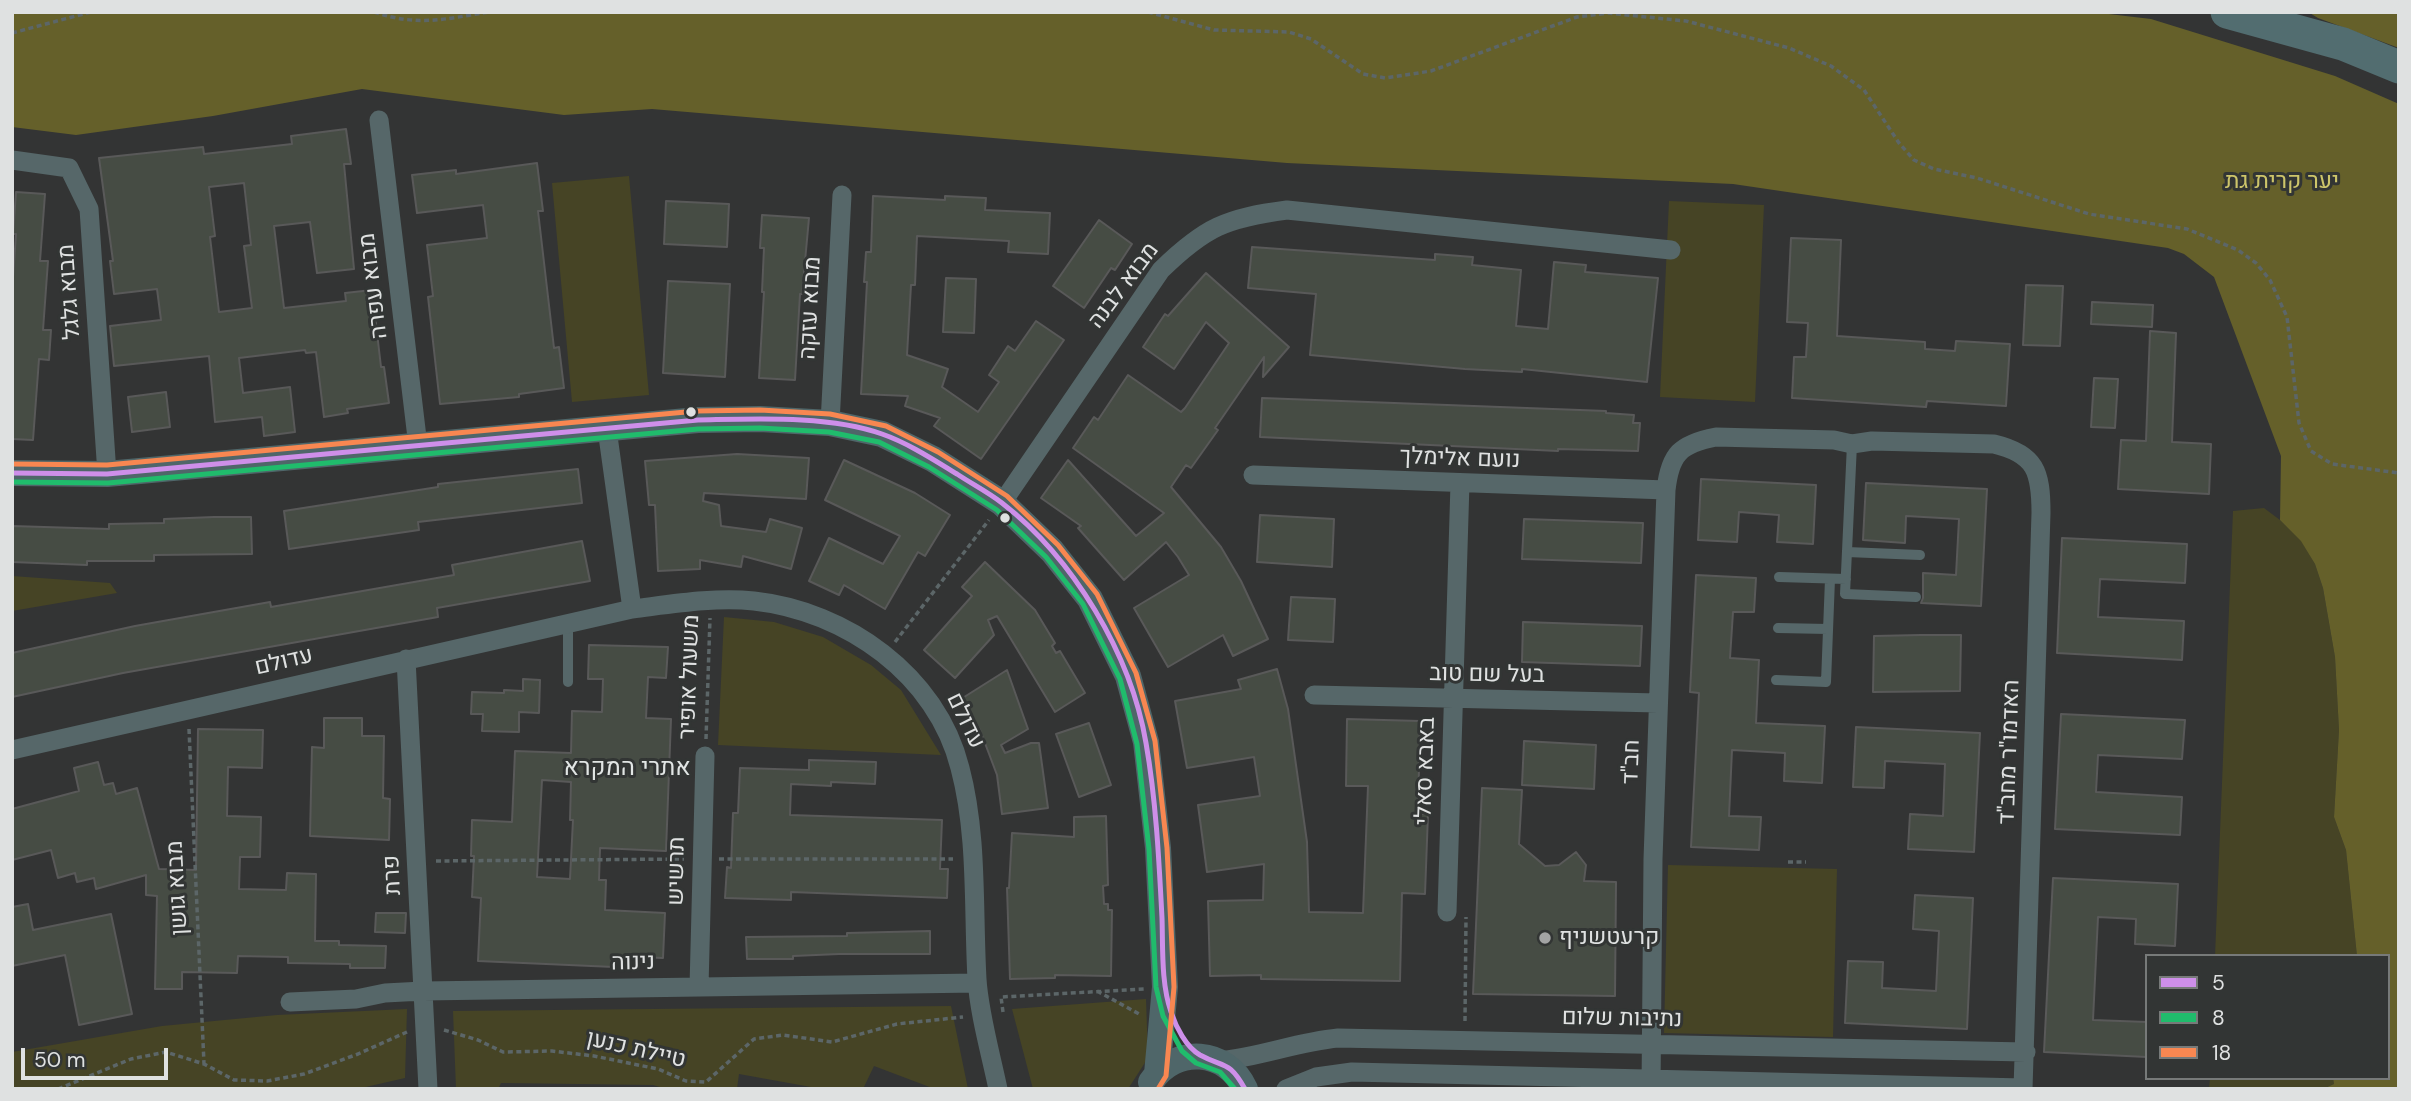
<!DOCTYPE html>
<meta charset="utf-8">
<style>
body{margin:0}
#map{position:relative;width:2411px;height:1101px;overflow:hidden;background:#333434;font-family:"DM Sans",sans-serif}
canvas{display:block}
.frame{position:absolute;inset:0;border:14px solid #dfe1e1;pointer-events:none}
.legend{position:absolute;left:2145px;top:954px;width:245px;height:126px;box-sizing:border-box;background:#323534;border:2px solid #777a79;margin:0;padding:9px 12px;list-style:none;font-size:21px;color:#dfe1e1}
.legend li{display:flex;align-items:center;gap:14px;height:35px}
.legend b{width:35px;border:2px solid #777a79}
.scale{position:absolute;left:21px;top:1048px;width:147px;height:32px;box-sizing:border-box;border:4px solid #dfe1e1;border-top:0;padding-left:9px;font-size:21px;line-height:24px;white-space:nowrap;color:#dfe1e1;-webkit-text-stroke:5px #323534;paint-order:stroke}
</style>
<div id="map">
<canvas width="2411" height="1101"></canvas>
<div class="frame"></div>
<ul class="legend">
<li><b style="height:9px;background:#ce8fe9"></b>5</li>
<li><b style="height:9px;background:#20bc6c"></b>8</li>
<li><b style="height:9px;background:#f88751"></b>18</li>
</ul>
<div class="scale">50 m</div>
</div>
<script>
const ctx = document.querySelector('canvas').getContext('2d');
ctx.lineJoin = 'round';
function fillPath(path, color) { ctx.fillStyle = color; ctx.fill(path, 'evenodd'); }
function strokePath(path, color, width, dash) { ctx.strokeStyle = color; ctx.lineWidth = width; ctx.lineCap = dash ? 'butt' : 'round'; ctx.setLineDash(dash || []); ctx.stroke(path); }
function drawText(font, color, halo, rows, align = 'center') {
  ctx.font = font + ' "DM Sans",Heebo,sans-serif'; ctx.lineWidth = 6; ctx.setLineDash([]); ctx.textBaseline = 'middle'; ctx.strokeStyle = halo; ctx.fillStyle = color; for (const [text, x, y, turn = 0] of rows) {
    ctx.save(); ctx.translate(x, y); ctx.rotate((+turn || 0) * Math.PI / 180); ctx.textAlign = isNaN(turn) ? turn : align; if (halo) ctx.strokeText(text, 0, 0); ctx.fillText(text, 0, 0); ctx.restore();
  }
}
fillPath(new Path2D(`
 M 629,176 L 649,395 L 572,402 L 552,183 Z
 M 1669,201 L 1764,205 L 1755,402 L 1660,397 Z
 M 2264,508 L 2280,520 L 2302,541 L 2315,564 L 2323,588 L 2335,657 L 2339,730 L 2334,817 L 2346,850 L 2357,956 L 2215,956 L 2233,511 Z
 M 12,576 L 110,583 L 117,593 L 12,611 Z
 M 724,617 L 774,622 L 823,637 L 871,665 L 901,690 L 941,755 L 718,745 Z
 M 1668,865 L 1837,869 L 1833,1037 L 1664,1033 Z
 M 1146,999 L 1148,1058 L 1128,1089 L 1033,1089 L 1012,1009 Z
 M 951,1006 L 968,1089 L 935,1089 L 874,1066 L 863,1089 L 822,1089 L 739,1074 L 737,1089 L 667,1089 L 653,1085 L 501,1083 L 498,1089 L 456,1089 L 453,1011 Z
 M 407,1009 L 405,1078 L 357,1089 L 12,1089 L 12,1052 L 162,1026 L 277,1015 Z
 M 2210,1078 L 2333,1078 L 2334,1084 L 2323,1089 L 2209,1089 Z`), '#464425');
fillPath(new Path2D(`
 M 12,12 L 2092,12 L 2151,19 L 2335,76 L 2399,104 L 2399,1089 L 2323,1089 L 2334,1084 L 2333,1078 L 2388,1078 L 2388,956 L 2357,956 L 2346,850 L 2334,817 L 2339,730 L 2335,657 L 2323,588 L 2315,564 L 2301,541 L 2280,520 L 2281,456 L 2214,277 L 2184,254 L 2168,248 L 1733,184 L 1287,163 L 652,109 L 564,115 L 362,89 L 213,116 L 76,135 L 12,127 Z
 M 2308,12 L 2399,12 L 2399,48 L 2318,18 Z`), '#65602a');
const building = new Path2D(`
 M 346,129 L 351,164 L 344,164 L 354,269 L 317,273 L 310,222 L 274,226 L 284,308 L 346,301 L 345,293 L 372,290 L 381,367 L 384,367 L 389,403 L 347,409 L 348,413 L 324,417 L 316,352 L 306,353 L 305,350 L 239,358 L 243,393 L 290,387 L 295,432 L 264,436 L 262,417 L 215,422 L 209,356 L 114,366 L 110,326 L 161,320 L 157,289 L 114,294 L 110,261 L 113,261 L 99,158 L 203,147 L 204,154 L 292,144 L 291,136 ZM 244,183 L 251,245 L 244,246 L 252,308 L 219,312 L 210,237 L 215,236 L 209,187 Z
 M 537,163 L 543,211 L 538,211 L 554,348 L 559,347 L 564,388 L 519,394 L 519,397 L 440,404 L 428,297 L 433,296 L 427,245 L 487,238 L 483,205 L 417,213 L 412,175 L 456,170 L 456,174 Z
 M 16,192 L 45,194 L 40,261 L 48,261 L 43,330 L 51,330 L 49,360 L 39,359 L 33,440 L 12,439 L 12,292 L 16,234 L 13,234 Z
 M 873,196 L 945,200 L 945,196 L 986,198 L 985,210 L 1050,213 L 1048,254 L 1008,252 L 1009,241 L 917,236 L 915,285 L 911,285 L 907,355 L 948,369 L 942,387 L 978,412 L 999,382 L 989,375 L 1008,346 L 1015,351 L 1036,321 L 1064,340 L 981,459 L 934,426 L 940,418 L 905,406 L 908,396 L 861,394 L 867,282 L 864,282 L 866,252 L 871,252 Z
 M 666,201 L 729,204 L 727,247 L 664,244 Z
 M 762,215 L 809,218 L 802,294 L 800,294 L 795,380 L 759,378 L 764,292 L 762,292 L 764,248 L 760,248 Z
 M 1099,220 L 1132,244 L 1115,270 L 1111,268 L 1084,308 L 1053,286 Z
 M 1791,238 L 1841,240 L 1837,336 L 1925,342 L 1925,349 L 1955,351 L 1956,341 L 2010,344 L 2006,406 L 1927,401 L 1926,407 L 1792,398 L 1794,357 L 1806,357 L 1808,323 L 1787,322 Z
 M 1252,247 L 1435,260 L 1435,254 L 1473,257 L 1472,265 L 1521,270 L 1516,326 L 1548,329 L 1554,262 L 1586,265 L 1585,272 L 1658,278 L 1647,382 L 1522,369 L 1522,372 L 1465,369 L 1310,355 L 1316,294 L 1248,288 Z
 M 1206,273 L 1289,347 L 1263,377 L 1264,357 L 1215,428 L 1218,430 L 1191,468 L 1186,465 L 1171,487 L 1221,547 L 1241,581 L 1268,639 L 1233,656 L 1223,635 L 1168,667 L 1134,608 L 1189,575 L 1178,557 L 1166,542 L 1124,580 L 1078,528 L 1081,526 L 1041,498 L 1068,460 L 1136,536 L 1164,513 L 1073,448 L 1094,417 L 1098,420 L 1128,375 L 1181,412 L 1185,408 L 1229,343 L 1206,322 L 1174,369 L 1143,347 L 1165,314 L 1168,316 Z
 M 946,278 L 976,279 L 974,333 L 943,332 Z
 M 668,281 L 730,284 L 725,377 L 663,373 Z
 M 2026,285 L 2063,286 L 2060,346 L 2023,345 Z
 M 2092,302 L 2153,305 L 2152,327 L 2091,324 Z
 M 2150,331 L 2176,333 L 2172,442 L 2211,444 L 2209,494 L 2118,489 L 2121,440 L 2146,441 Z
 M 2094,378 L 2118,379 L 2115,428 L 2091,427 Z
 M 166,392 L 170,427 L 132,432 L 128,397 Z
 M 1262,398 L 1606,411 L 1606,413 L 1634,415 L 1633,423 L 1640,423 L 1638,451 L 1558,449 L 1558,451 L 1260,437 Z
 M 737,454 L 809,458 L 806,499 L 704,493 L 703,501 L 719,505 L 721,526 L 766,532 L 770,519 L 802,528 L 791,569 L 743,556 L 741,567 L 700,560 L 700,569 L 658,571 L 655,505 L 649,505 L 645,461 Z
 M 844,460 L 915,493 L 950,515 L 925,556 L 918,552 L 885,609 L 844,585 L 839,595 L 809,581 L 829,538 L 883,564 L 900,536 L 825,500 Z
 M 578,469 L 582,503 L 418,522 L 419,530 L 289,549 L 284,511 L 438,487 L 438,484 Z
 M 1701,479 L 1816,485 L 1813,544 L 1777,542 L 1779,515 L 1739,512 L 1737,542 L 1698,540 Z
 M 1866,483 L 1987,489 L 1981,606 L 1921,603 L 1923,598 L 1923,573 L 1956,575 L 1959,519 L 1906,516 L 1905,543 L 1863,540 Z
 M 1260,515 L 1334,519 L 1332,567 L 1257,562 Z
 M 214,517 L 251,517 L 252,554 L 154,555 L 154,561 L 87,561 L 87,565 L 12,562 L 12,526 L 109,529 L 109,524 L 164,523 L 164,519 Z
 M 1524,519 L 1643,523 L 1641,563 L 1522,559 Z
 M 2062,538 L 2187,544 L 2185,583 L 2100,579 L 2098,617 L 2184,621 L 2182,660 L 2057,653 Z
 M 582,541 L 590,581 L 437,608 L 438,617 L 123,673 L 12,697 L 12,653 L 135,626 L 270,602 L 271,607 L 454,575 L 452,565 Z
 M 985,562 L 1035,610 L 1055,643 L 1052,646 L 1056,653 L 1060,651 L 1085,693 L 1055,712 L 997,616 L 988,620 L 994,635 L 955,678 L 924,650 L 972,596 L 962,587 Z
 M 1696,575 L 1756,578 L 1754,612 L 1733,612 L 1730,658 L 1759,660 L 1756,723 L 1825,726 L 1822,783 L 1784,781 L 1785,753 L 1732,750 L 1729,816 L 1761,817 L 1759,850 L 1691,847 L 1699,693 L 1690,692 Z
 M 1291,597 L 1335,599 L 1333,642 L 1288,640 Z
 M 1523,622 L 1642,626 L 1640,666 L 1522,662 Z
 M 1921,635 L 1961,635 L 1960,691 L 1873,692 L 1874,636 Z
 M 589,645 L 668,647 L 666,678 L 648,677 L 646,718 L 671,719 L 666,851 L 600,848 L 599,880 L 606,880 L 605,910 L 665,913 L 663,958 L 614,956 L 614,967 L 478,961 L 481,898 L 472,897 L 474,856 L 471,856 L 472,820 L 512,822 L 515,751 L 571,753 L 572,711 L 602,712 L 603,679 L 588,679 ZM 542,780 L 571,782 L 570,820 L 573,820 L 570,879 L 537,877 Z
 M 1277,669 L 1288,709 L 1307,842 L 1309,912 L 1363,913 L 1368,786 L 1346,786 L 1347,719 L 1420,721 L 1418,814 L 1428,814 L 1425,894 L 1402,893 L 1400,981 L 1261,979 L 1261,975 L 1210,976 L 1208,901 L 1263,900 L 1264,864 L 1207,872 L 1198,805 L 1260,796 L 1254,757 L 1187,768 L 1175,701 L 1241,689 L 1238,680 Z
 M 1007,670 L 1028,729 L 1001,745 L 1005,753 L 1031,743 L 1039,743 L 1048,808 L 1002,814 L 997,775 L 980,730 L 961,699 Z
 M 523,679 L 540,680 L 539,713 L 519,712 L 519,732 L 482,731 L 483,714 L 471,714 L 472,692 L 504,693 L 504,690 L 523,691 Z
 M 2061,714 L 2185,720 L 2182,759 L 2098,755 L 2096,792 L 2182,797 L 2180,835 L 2055,829 Z
 M 324,718 L 362,718 L 362,736 L 384,736 L 383,798 L 390,799 L 389,840 L 310,836 L 312,747 L 324,748 Z
 M 1089,723 L 1111,785 L 1079,797 L 1056,734 Z
 M 1856,727 L 1980,733 L 1974,852 L 1908,849 L 1910,814 L 1943,816 L 1945,764 L 1885,761 L 1884,788 L 1853,787 Z
 M 198,729 L 263,730 L 262,768 L 228,767 L 227,816 L 261,817 L 260,857 L 240,857 L 239,889 L 286,890 L 287,873 L 316,874 L 315,941 L 339,941 L 339,945 L 386,946 L 385,968 L 350,968 L 350,964 L 288,963 L 288,957 L 238,956 L 237,973 L 182,972 L 182,989 L 155,989 L 157,896 L 146,895 L 146,875 L 96,889 L 94,878 L 77,882 L 75,873 L 58,878 L 51,850 L 12,860 L 12,809 L 79,791 L 74,768 L 98,762 L 104,785 L 113,783 L 116,794 L 137,788 L 159,869 L 196,870 Z
 M 1524,741 L 1596,745 L 1594,789 L 1522,785 Z
 M 809,760 L 876,762 L 875,784 L 831,782 L 831,786 L 791,784 L 790,815 L 942,820 L 940,869 L 948,869 L 947,898 L 791,892 L 791,900 L 725,898 L 727,867 L 731,868 L 733,813 L 738,813 L 740,768 L 809,770 Z
 M 1482,788 L 1522,790 L 1519,844 L 1545,866 L 1559,865 L 1576,852 L 1586,865 L 1584,881 L 1616,882 L 1615,996 L 1473,994 Z
 M 1106,816 L 1108,885 L 1103,886 L 1104,904 L 1108,904 L 1108,910 L 1112,910 L 1111,976 L 1055,975 L 1055,978 L 1010,979 L 1007,888 L 1009,888 L 1012,833 L 1074,837 L 1074,817 Z
 M 2053,878 L 2178,884 L 2175,946 L 2135,944 L 2136,919 L 2098,917 L 2093,1020 L 2147,1022 L 2147,1057 L 2044,1052 Z
 M 1915,895 L 1973,898 L 1967,1029 L 1845,1023 L 1848,961 L 1883,962 L 1882,988 L 1936,991 L 1939,931 L 1913,929 Z
 M 28,904 L 33,930 L 111,914 L 132,1014 L 79,1025 L 65,955 L 12,966 L 12,907 Z
 M 376,913 L 406,913 L 405,933 L 375,932 Z
 M 930,931 L 930,954 L 839,954 L 793,956 L 793,959 L 747,959 L 746,937 L 847,936 L 847,933 Z`);
fillPath(building, '#464c44');
strokePath(building, '#595959', 2);
strokePath(new Path2D(`
 M 374,12 C 419,27 444,19 489,12
 M 1148,12 L 1214,30 L 1289,32 L 1311,39 L 1363,74 L 1385,78 L 1431,71 L 1577,17 L 1608,13 L 1686,21 L 1789,48 L 1831,66 L 1864,90 L 1899,143 L 1914,160 L 1934,169 L 1977,178 L 2089,214 L 2187,229 L 2238,250 L 2256,263 L 2270,280 L 2287,317 L 2299,423 L 2311,451 L 2332,464 L 2399,473
 M 12,33 L 91,12
 M 895,642 L 989,520
 M 189,729 L 204,1064
 M 706,739 L 710,618
 M 719,859 L 953,859
 M 436,861 L 684,859
 M 1788,862 L 1806,862
 M 1097,991 L 1141,1015
 M 1003,1012 L 1001,997 L 1144,989
 M 1465,1021 L 1466,917
 M 444,1030 L 478,1040 L 503,1052 L 552,1051 L 594,1056 L 658,1069 L 686,1081 L 706,1082 L 754,1039 L 783,1035 L 832,1042 L 897,1024 L 963,1017
 M 58,1089 L 131,1059 L 166,1052 L 204,1064 L 234,1080 L 267,1081 L 304,1074 L 358,1054 L 407,1032`), '#5c6668', 3.5, [5, 3.5]);
strokePath(new Path2D(`
 M 1852,444 L 1845,594 L 1916,597
 M 1847,552 L 1920,555
 M 1779,577 L 1846,579
 M 1778,628 L 1828,629
 M 1776,680 L 1826,682 L 1830,579
 M 568,682 L 568,625`), '#566769', 10);
strokePath(new Path2D(`
 M 379,120 L 418,446
 M 12,160 L 69,168 L 89,209 L 107,474
 M 830,423 L 842,195
 M 607,429 L 632,609
 M 1253,475 L 1666,490
 M 1002,503 L 1161,270 C 1205,227 1226,218 1287,210 L 1671,250
 M 406,659 L 428,1089
 M 1314,695 L 1658,703
 M 12,750 L 632,609 C 673,604 714,597 754,601 C 846,611 937,675 960,768 C 978,836 973,909 977,979 C 979,1013 991,1055 998,1089
 M 1447,912 L 1460,483
 M 699,987 L 705,756
 M 290,1002 L 356,999 L 385,993 L 423,991 L 977,983
 M 1219,1061 C 1260,1057 1297,1042 1338,1038 L 2026,1052
 M 1286,1089 L 1316,1077 L 1352,1072 L 2023,1088
 M 1651,1089 L 1653,859 L 1666,490 C 1670,454 1680,444 1716,437 L 1834,440 L 1852,444 L 1872,441 L 1994,444 C 2036,454 2041,472 2041,513 L 2023,1089`), '#566769', 19);
strokePath(new Path2D(`
 M 12,473 L 107,474 L 698,420 L 760,419 L 830,423 L 882,434 L 933,459 L 1002,503 L 1052,551 L 1090,599 L 1128,676 L 1146,742 L 1158,848 L 1165,987 L 1157,1074
 M 1151,1082 C 1175,1045 1227,1049 1245,1089`), '#4f6669', 26);
strokePath(new Path2D(`
 M 2227,12 L 2343,44 L 2399,67`), '#526d70', 33);
strokePath(new Path2D(`
 M 12,473 L 107,474 L 698,420 C 755,419 829,415 882,434 C 908,443 934,460 957,474 C 972,484 988,492 1002,503 C 1073,558 1131,654 1146,743 C 1156,800 1159,860 1162,918 C 1163,948 1161,983 1171,1012 C 1176,1027 1186,1047 1200,1055 C 1224,1068 1229,1060 1245,1089`), '#ce8fe9', 5);
strokePath(new Path2D(`
 M 12,482 L 108,483 L 698,429 L 760,428 L 829,432 L 879,442 L 929,467 L 997,510 L 1046,557 L 1083,604 L 1120,679 L 1137,744 L 1149,849 L 1156,987 L 1163,1016 L 1182,1051 L 1196,1063 L 1220,1072 L 1235,1089`), '#20bc6c', 5);
strokePath(new Path2D(`
 M 12,464 L 107,465 L 697,411 L 760,410 L 830,414 L 886,426 L 938,452 L 1007,496 L 1058,545 L 1097,594 L 1136,673 L 1155,741 L 1167,848 L 1174,987 L 1166,1076 L 1158,1089`), '#f88751', 5);
for (const [x, y, r, color] of [
 [691,412,6,"#dfe1e1"],
 [1005,518,6,"#dfe1e1"],
 [1545,938,7,"#a3a4a4"]
]) { const dot = new Path2D(); dot.arc(x, y, r, 0, 2 * Math.PI); ctx.fillStyle = color; ctx.fill(dot); strokePath(dot, '#323534', 2.5); }
drawText('23px', '#cdc56a', '#323534', [
 ["יער קרית גת",2282,182]
]);
drawText('23px', '#dfe1e1', '#323534', [
 ["מבוא עפרה",374,286,-97],
 ["מבוא לבנה",1124,286,-53],
 ["מבוא גלגל",70,292,-94],
 ["מבוא עזקה",811,308,-87],
 ["נועם אלימלך",1460,459,2],
 ["עדולם",284,662,-13],
 ["בעל שם טוב",1487,675,1],
 ["משעול אופיר",690,677,-88],
 ["עדולם",965,721,64],
 ["האדמו\"ר מחב\"ד",2010,752,-88],
 ["חב\"ד",1632,762,-88],
 ["באבא סאלי",1426,771,-88],
 ["תרשיש",677,871,-89],
 ["פרת",393,875,-93],
 ["מבוא גושן",178,888,-93],
 ["נינוה",633,963,-1],
 ["נתיבות שלום",1622,1019,1],
 ["טיילת כנען",636,1050,13]
]);
drawText('23px', '#dfe1e1', '#323534', [
 ["קרעטשניף",1559,938]
], 'left');
drawText('24px', '#e1e5e4', '#323534', [
 ["אתרי המקרא",627,769]
]);
</script>
